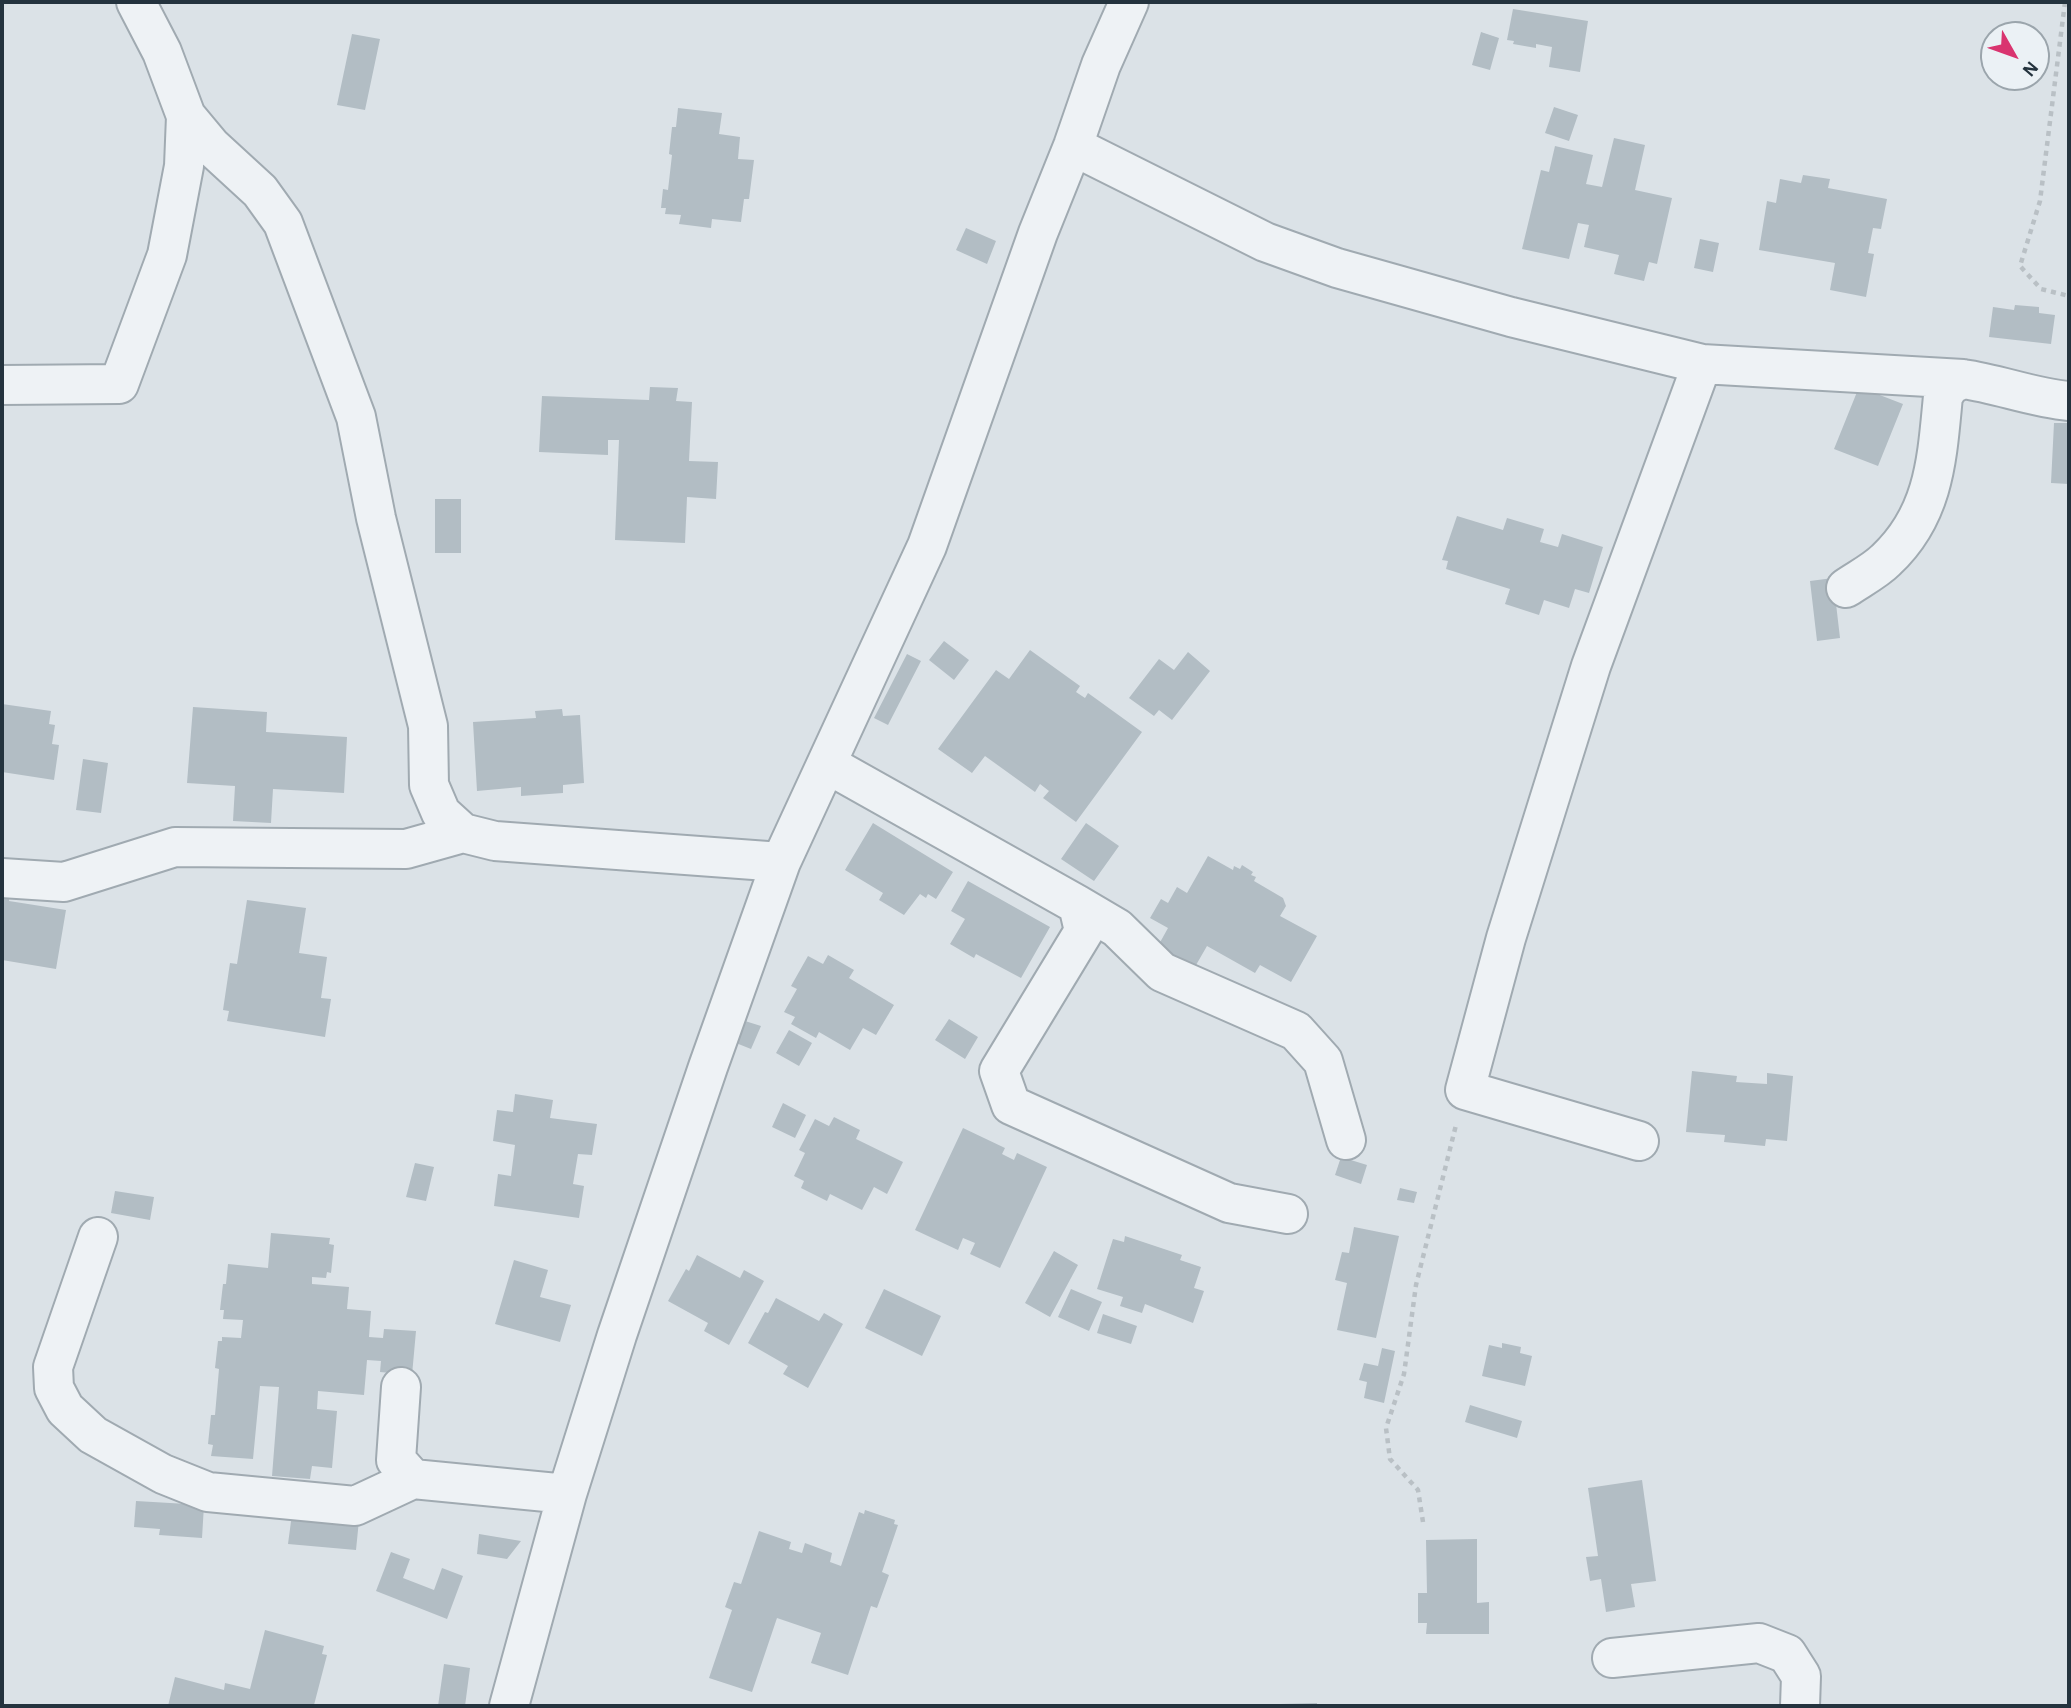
<!DOCTYPE html>
<style>
body{margin:0}
#map{position:relative;width:2071px;height:1708px;overflow:hidden;background:#dbe2e7;font-family:"Alegreya Sans",sans-serif}
canvas{display:block}
.frame{position:absolute;inset:0;border:4px solid #24333e;pointer-events:none}
.north{position:absolute;left:1980px;top:21px;width:70px;height:70px;box-sizing:border-box;background:#ebf1f5;border:2px solid #9ba5ac;border-radius:50%;rotate:130deg;font-size:19px;font-weight:700;line-height:28px;text-align:center;color:#24333e}
.north::after{content:'';display:block;margin:auto;width:24px;height:32px;background:#d9346f;clip-path:polygon(50% 0,100% 100%,50% 72%,0 100%)}
</style>
<div id="map">
<canvas width="2071" height="1708"></canvas>
<div class="frame"></div>
<div class="north">N</div>
</div>
<script>
const ctx = document.querySelector('canvas').getContext('2d');
ctx.lineJoin = 'round';
function fillPath(path, color) { ctx.fillStyle = color; ctx.fill(path, 'evenodd'); }
function strokePath(path, color, width, dash) { ctx.strokeStyle = color; ctx.lineWidth = width; ctx.lineCap = dash ? 'butt' : 'round'; ctx.setLineDash(dash || []); ctx.stroke(path); }
fillPath(new Path2D(`
 M 1513,9 L 1588,21 L 1580,72 L 1549,67 L 1552,47 L 1536,44 L 1536,48 L 1513,44 L 1514,41 L 1507,40 Z
 M 1481,32 L 1499,38 L 1490,70 L 1472,65 Z
 M 352,34 L 380,39 L 365,110 L 337,105 Z
 M 1554,107 L 1578,115 L 1569,141 L 1545,133 Z
 M 678,108 L 722,113 L 719,134 L 740,137 L 738,159 L 754,160 L 749,199 L 744,199 L 741,222 L 712,219 L 711,228 L 679,224 L 681,215 L 665,214 L 666,208 L 661,208 L 663,189 L 668,190 L 672,155 L 669,154 L 672,127 L 676,127 Z
 M 1614,138 L 1645,145 L 1635,190 L 1672,198 L 1657,264 L 1649,262 L 1644,281 L 1614,274 L 1619,255 L 1584,247 L 1589,225 L 1578,223 L 1569,259 L 1522,249 L 1541,170 L 1549,172 L 1555,146 L 1593,155 L 1586,184 L 1602,187 Z
 M 1803,175 L 1830,179 L 1828,188 L 1887,199 L 1881,229 L 1873,228 L 1868,253 L 1874,254 L 1866,297 L 1830,290 L 1835,263 L 1759,250 L 1767,201 L 1776,203 L 1780,179 L 1801,183 Z
 M 966,228 L 996,241 L 987,264 L 956,250 Z
 M 1700,239 L 1719,243 L 1713,272 L 1694,268 Z
 M 2015,305 L 2039,307 L 2039,313 L 2055,315 L 2051,344 L 1989,337 L 1993,307 L 2014,310 Z
 M 650,387 L 678,388 L 676,401 L 692,402 L 689,461 L 718,462 L 716,499 L 687,497 L 685,543 L 615,540 L 619,440 L 608,440 L 608,455 L 539,452 L 542,396 L 649,400 Z
 M 1859,387 L 1903,404 L 1878,466 L 1834,449 Z
 M 2054,423 L 2069,423 L 2069,484 L 2051,483 Z
 M 435,499 L 461,499 L 461,553 L 435,553 Z
 M 1457,516 L 1503,530 L 1507,518 L 1544,529 L 1540,542 L 1558,547 L 1562,534 L 1603,547 L 1589,593 L 1575,589 L 1569,608 L 1544,600 L 1539,615 L 1505,604 L 1510,589 L 1446,569 L 1448,561 L 1442,560 Z
 M 1833,578 L 1840,638 L 1817,641 L 1810,581 Z
 M 944,641 L 969,660 L 954,680 L 929,660 Z
 M 1030,650 L 1080,686 L 1076,692 L 1085,698 L 1088,693 L 1142,732 L 1076,822 L 1043,798 L 1049,791 L 1040,784 L 1035,792 L 985,756 L 972,773 L 938,749 L 996,670 L 1009,679 Z
 M 1188,652 L 1210,671 L 1172,720 L 1159,710 L 1154,716 L 1129,698 L 1159,659 L 1174,670 Z
 M 907,654 L 921,661 L 888,725 L 874,718 Z
 M 2,704 L 51,711 L 49,724 L 55,725 L 52,744 L 59,745 L 54,780 L 2,772 Z
 M 193,707 L 267,712 L 266,732 L 347,737 L 344,793 L 273,789 L 271,823 L 233,821 L 235,786 L 187,783 Z
 M 562,709 L 563,716 L 580,715 L 584,783 L 563,785 L 563,793 L 521,796 L 521,787 L 477,791 L 473,722 L 536,718 L 535,711 Z
 M 83,759 L 108,763 L 101,813 L 76,810 Z
 M 873,823 L 953,872 L 936,899 L 928,894 L 926,898 L 920,894 L 904,915 L 879,900 L 883,893 L 845,870 Z
 M 1086,823 L 1119,846 L 1094,881 L 1061,859 Z
 M 1208,856 L 1233,870 L 1234,866 L 1240,869 L 1242,865 L 1253,872 L 1251,875 L 1256,877 L 1254,881 L 1283,898 L 1286,906 L 1280,916 L 1317,936 L 1291,982 L 1260,965 L 1255,973 L 1207,946 L 1192,972 L 1168,959 L 1172,954 L 1158,946 L 1168,928 L 1150,918 L 1161,899 L 1168,903 L 1177,887 L 1187,893 Z
 M 968,881 L 1050,927 L 1021,978 L 976,954 L 974,958 L 950,944 L 965,919 L 951,911 Z
 M 2,890 L 10,891 L 9,901 L 66,910 L 56,969 L 2,960 Z
 M 247,900 L 306,908 L 299,953 L 327,957 L 321,998 L 331,999 L 325,1037 L 227,1021 L 229,1011 L 223,1010 L 230,963 L 237,964 Z
 M 828,955 L 854,970 L 849,978 L 894,1005 L 876,1035 L 863,1028 L 850,1050 L 819,1032 L 816,1038 L 791,1024 L 795,1017 L 784,1012 L 797,989 L 791,986 L 808,956 L 823,964 Z
 M 949,1019 L 978,1037 L 965,1059 L 935,1040 Z
 M 745,1021 L 761,1026 L 751,1049 L 736,1043 Z
 M 789,1030 L 812,1043 L 799,1066 L 776,1053 Z
 M 1692,1071 L 1737,1076 L 1736,1082 L 1767,1084 L 1767,1073 L 1793,1076 L 1787,1141 L 1766,1139 L 1765,1146 L 1724,1142 L 1725,1135 L 1686,1132 Z
 M 515,1094 L 553,1100 L 550,1118 L 597,1124 L 592,1155 L 578,1154 L 573,1184 L 584,1186 L 579,1218 L 494,1206 L 498,1174 L 511,1176 L 515,1145 L 493,1141 L 497,1110 L 513,1112 Z
 M 783,1103 L 806,1115 L 795,1138 L 772,1127 Z
 M 834,1117 L 860,1130 L 856,1139 L 903,1162 L 887,1194 L 874,1187 L 862,1210 L 830,1194 L 827,1201 L 801,1188 L 804,1181 L 794,1176 L 805,1153 L 799,1150 L 815,1119 L 829,1126 Z
 M 963,1128 L 1005,1148 L 1002,1154 L 1014,1160 L 1017,1153 L 1047,1167 L 1000,1268 L 970,1254 L 975,1243 L 963,1238 L 958,1250 L 915,1230 Z
 M 1341,1157 L 1367,1165 L 1361,1184 L 1335,1175 Z
 M 415,1163 L 434,1167 L 426,1201 L 406,1197 Z
 M 1400,1188 L 1417,1192 L 1414,1203 L 1397,1200 Z
 M 115,1191 L 154,1197 L 150,1220 L 111,1213 Z
 M 1354,1227 L 1399,1236 L 1376,1338 L 1337,1330 L 1347,1283 L 1335,1280 L 1342,1252 L 1349,1253 Z
 M 271,1233 L 330,1238 L 329,1244 L 334,1245 L 331,1273 L 327,1272 L 326,1278 L 312,1277 L 312,1284 L 349,1287 L 347,1309 L 371,1311 L 369,1337 L 383,1338 L 384,1329 L 416,1331 L 412,1375 L 380,1372 L 381,1361 L 367,1360 L 364,1395 L 318,1391 L 317,1409 L 337,1411 L 332,1468 L 312,1466 L 310,1479 L 272,1476 L 279,1387 L 260,1386 L 253,1459 L 211,1456 L 213,1445 L 208,1444 L 211,1415 L 215,1415 L 219,1369 L 215,1368 L 218,1341 L 222,1341 L 222,1337 L 241,1338 L 243,1320 L 223,1319 L 224,1310 L 220,1310 L 223,1284 L 226,1284 L 228,1264 L 268,1268 Z
 M 1125,1236 L 1182,1255 L 1180,1260 L 1201,1267 L 1194,1288 L 1204,1291 L 1193,1323 L 1145,1304 L 1142,1313 L 1120,1306 L 1123,1297 L 1097,1289 L 1113,1239 L 1124,1242 Z
 M 1054,1251 L 1078,1265 L 1050,1317 L 1025,1303 Z
 M 697,1255 L 740,1278 L 744,1270 L 764,1281 L 729,1345 L 704,1331 L 708,1323 L 668,1301 L 686,1269 L 689,1271 Z
 M 514,1260 L 548,1270 L 540,1297 L 571,1305 L 560,1342 L 495,1324 Z
 M 884,1289 L 941,1316 L 922,1356 L 865,1328 Z
 M 1071,1289 L 1102,1302 L 1089,1331 L 1058,1317 Z
 M 776,1298 L 819,1321 L 824,1313 L 843,1324 L 808,1388 L 783,1374 L 788,1366 L 748,1343 L 765,1312 L 768,1313 Z
 M 1103,1314 L 1137,1326 L 1131,1344 L 1097,1333 Z
 M 1502,1343 L 1521,1347 L 1520,1353 L 1532,1356 L 1525,1386 L 1482,1376 L 1489,1345 L 1502,1348 Z
 M 1382,1348 L 1395,1351 L 1384,1403 L 1364,1398 L 1367,1382 L 1359,1380 L 1364,1363 L 1378,1366 Z
 M 1470,1405 L 1522,1421 L 1517,1438 L 1465,1422 Z
 M 1642,1480 L 1656,1581 L 1631,1584 L 1635,1607 L 1606,1612 L 1601,1579 L 1590,1581 L 1586,1557 L 1598,1556 L 1588,1488 Z
 M 136,1501 L 204,1505 L 202,1538 L 159,1535 L 160,1529 L 134,1527 Z
 M 865,1510 L 895,1520 L 894,1524 L 898,1525 L 882,1572 L 889,1575 L 877,1608 L 871,1606 L 848,1675 L 811,1663 L 821,1633 L 777,1618 L 752,1692 L 709,1678 L 732,1610 L 725,1607 L 734,1582 L 741,1584 L 759,1531 L 791,1542 L 789,1549 L 802,1553 L 805,1543 L 832,1553 L 830,1562 L 841,1566 L 859,1512 L 864,1514 Z
 M 292,1514 L 359,1520 L 356,1550 L 288,1544 Z
 M 479,1534 L 521,1541 L 507,1559 L 477,1554 Z
 M 1477,1539 L 1477,1603 L 1489,1602 L 1489,1634 L 1426,1634 L 1427,1623 L 1418,1623 L 1418,1593 L 1427,1593 L 1426,1540 Z
 M 391,1552 L 410,1559 L 403,1578 L 434,1590 L 442,1568 L 463,1576 L 447,1619 L 376,1591 Z
 M 265,1630 L 324,1646 L 322,1654 L 327,1655 L 314,1705 L 168,1706 L 175,1677 L 224,1690 L 225,1683 L 250,1689 Z
 M 444,1664 L 470,1668 L 465,1706 L 438,1706 Z
 M 1317,1703 L 1317,1706 L 1280,1706 L 1280,1704 Z`), '#b2bdc4');
const minor = new Path2D(`
 M 136,2 L 162,52 L 186,116 L 211,146 L 260,191 L 283,223 L 356,417 L 376,518 L 428,726 L 429,785 L 441,813 L 463,833 L 495,841 L 781,862
 M 1073,146 L 1265,242 L 1337,268 L 1511,317 L 1702,364 L 1963,379 C 1999,384 2033,398 2069,401
 M 2,385 L 119,384 L 167,255 L 184,166 L 186,116
 M 1846,588 C 1859,579 1875,571 1886,560 C 1935,514 1937,458 1943,396 L 1950,385 L 1963,379
 M 827,764 L 1078,905 L 1084,931 L 999,1071 L 1011,1105 L 1229,1203 L 1288,1214
 M 2,878 L 64,882 L 175,847 L 406,849 L 463,833
 M 1078,905 L 1117,928 L 1162,972 L 1296,1031 L 1323,1061 L 1346,1140
 M 1639,1141 L 1465,1090 L 1506,938 L 1591,666 L 1702,364
 M 98,1237 L 53,1367 L 54,1388 L 65,1409 L 93,1435 L 163,1474 L 208,1492 L 355,1506 L 413,1479
 M 401,1387 L 396,1460 L 413,1479 L 567,1494
 M 1612,1658 L 1759,1643 L 1787,1654 L 1801,1676 L 1800,1706
 M 509,1706 L 567,1494 L 617,1335 L 708,1067 L 781,862 L 927,546 L 1038,233 L 1073,146 L 1101,65 L 1129,2`);
strokePath(minor, '#a0aab1', 42);
strokePath(new Path2D(`
 M 2065,2 L 2040,201 L 2020,266 L 2041,289 L 2069,296
 M 1423,1522 L 1418,1490 L 1390,1459 L 1386,1428 L 1404,1374 L 1416,1285 L 1456,1125`), '#b9c0c5', 4.5, [5, 5]);
strokePath(minor, '#eef2f5', 38);
</script>
